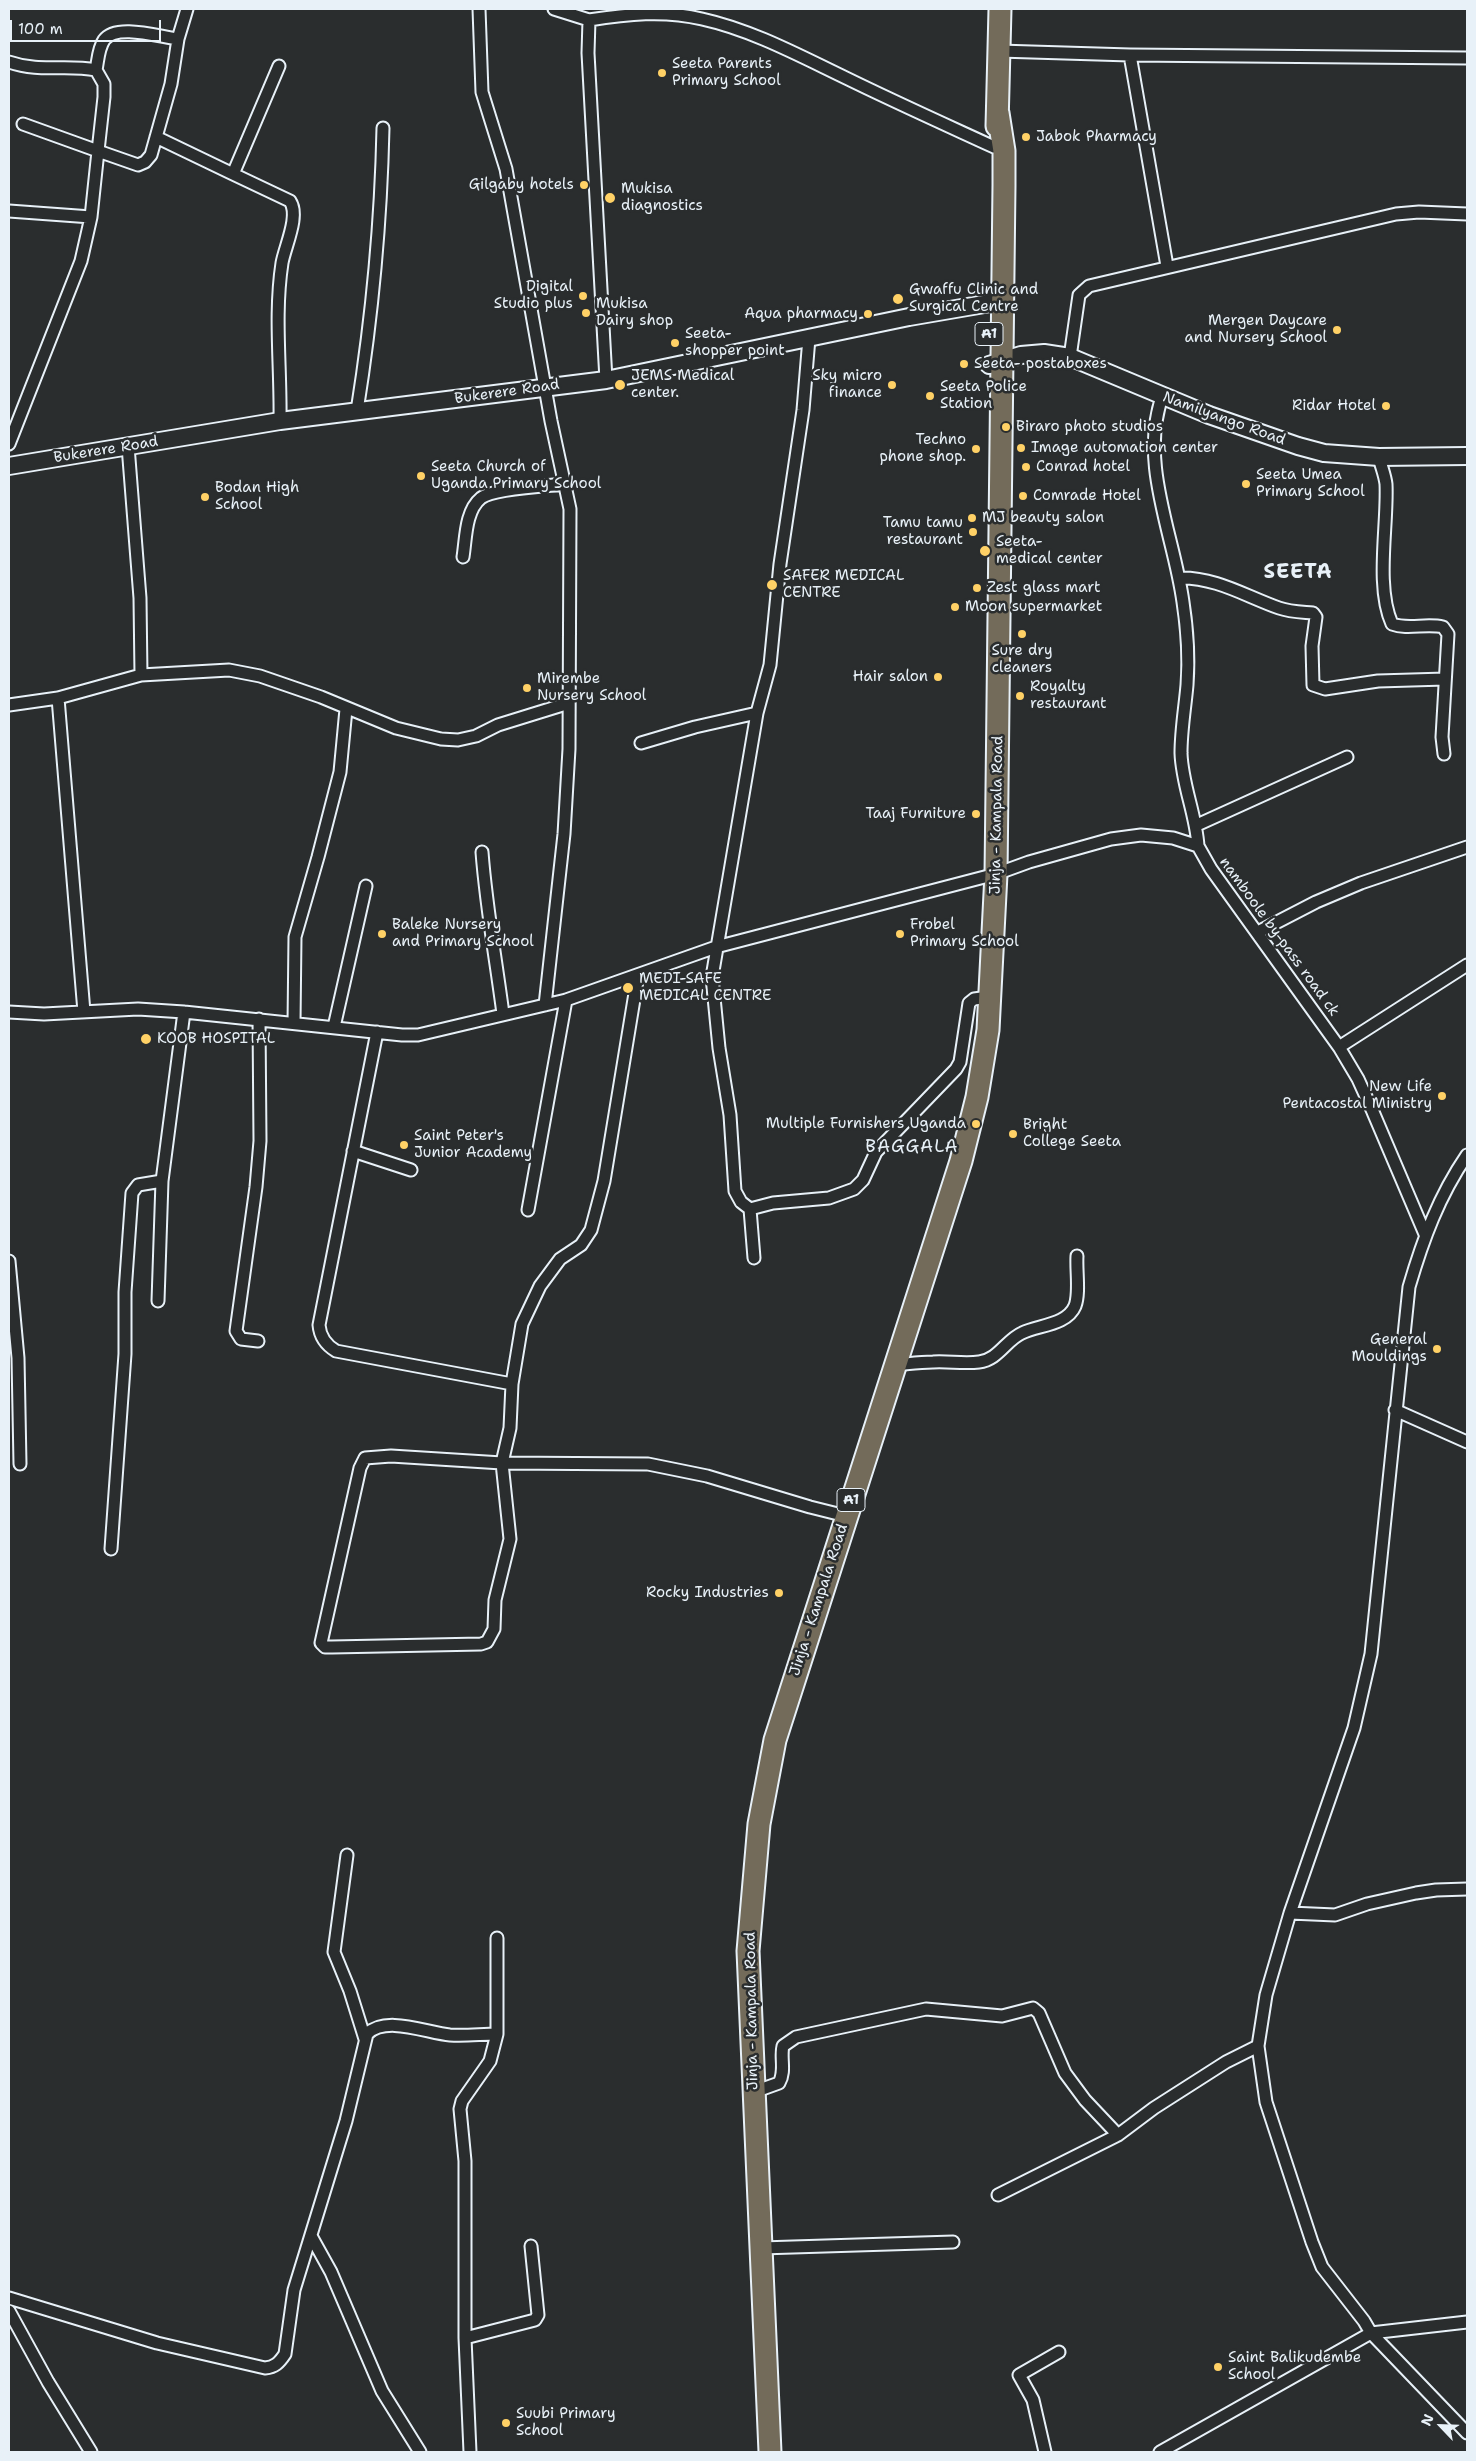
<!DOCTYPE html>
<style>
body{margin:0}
#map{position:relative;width:1476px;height:2461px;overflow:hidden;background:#2a2d2e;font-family:"Shantell Sans",sans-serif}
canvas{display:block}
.frame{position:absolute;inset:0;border:10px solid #e8f1f8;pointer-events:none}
.north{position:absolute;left:1416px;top:2401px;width:50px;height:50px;-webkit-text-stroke:4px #2a2d2e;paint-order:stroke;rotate:294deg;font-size:14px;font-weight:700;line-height:20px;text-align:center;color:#e8f1f8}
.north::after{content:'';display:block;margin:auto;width:18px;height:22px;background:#e8f1f8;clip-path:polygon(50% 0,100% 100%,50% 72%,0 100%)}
.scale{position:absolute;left:10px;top:20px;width:151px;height:22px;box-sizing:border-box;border:2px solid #e8f1f8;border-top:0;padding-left:6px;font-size:15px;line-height:18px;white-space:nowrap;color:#e8f1f8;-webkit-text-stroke:4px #2a2d2e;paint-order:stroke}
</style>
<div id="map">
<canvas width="1476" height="2461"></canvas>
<div class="frame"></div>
<div class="north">N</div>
<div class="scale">100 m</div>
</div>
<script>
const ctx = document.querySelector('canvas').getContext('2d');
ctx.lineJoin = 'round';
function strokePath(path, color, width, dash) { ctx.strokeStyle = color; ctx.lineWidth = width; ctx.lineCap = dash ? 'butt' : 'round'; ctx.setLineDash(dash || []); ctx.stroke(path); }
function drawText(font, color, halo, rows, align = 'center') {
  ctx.font = font + ' "Shantell Sans",sans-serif'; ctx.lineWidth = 5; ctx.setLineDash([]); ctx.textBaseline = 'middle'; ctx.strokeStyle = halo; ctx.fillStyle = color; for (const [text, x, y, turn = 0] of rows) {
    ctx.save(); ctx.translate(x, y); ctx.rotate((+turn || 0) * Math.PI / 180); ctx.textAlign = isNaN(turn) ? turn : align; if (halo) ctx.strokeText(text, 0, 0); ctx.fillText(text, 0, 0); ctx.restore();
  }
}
const street = new Path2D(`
 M 479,9 L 482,92 L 506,169 L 551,421 L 570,509 L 569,749 L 564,834 L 545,1005
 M 554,9 L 589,20 L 588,53 L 606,380
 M 589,20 C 627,14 664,10 702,19 C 752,30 800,56 846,78 C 895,102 944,124 994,147
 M 999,51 L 1130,55 L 1467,58
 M 1130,55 L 1167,266
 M 9,62 C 41,73 64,64 96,70 L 104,84 L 104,97 L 98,151 L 138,165 L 145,162 L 151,155 L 171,84 L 178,39 L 187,9
 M 279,66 L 233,174 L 290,201 C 300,216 285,246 282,263 C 274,315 281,368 280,421
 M 96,70 C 98,61 98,49 104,40 C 116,23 160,37 178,39
 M 156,137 L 233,174
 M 9,211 L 91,217
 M 1070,357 L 1079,295 L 1089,286 L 1396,214 L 1419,212 L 1467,214
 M 1162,397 C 1139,464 1174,535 1183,602 C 1187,628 1189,658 1187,685 C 1185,708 1181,730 1181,753 C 1182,785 1196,814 1198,846
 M 357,411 C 372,317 381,222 383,128
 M 9,444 L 81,261 L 91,217 L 98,151 L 23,124
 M 1379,457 C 1381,466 1385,475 1386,484 C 1388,525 1375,586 1392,624 C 1408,630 1426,623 1443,627 L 1448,634 L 1442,737 L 1444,754
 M 463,557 C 466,539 465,511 481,498 C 494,488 548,486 566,484
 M 1179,578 C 1216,577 1245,596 1279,608 C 1290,612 1302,612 1313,613 L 1316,617 L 1312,646 L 1313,685 L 1325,689 L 1378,681 L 1445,679
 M 141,675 L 229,670 L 260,676 L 321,697 L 396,728 L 441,739 L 458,740 L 476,736 L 498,725 L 569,703
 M 58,698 L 84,1012
 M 9,705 L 58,698 L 141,675 L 140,598 L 128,446
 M 641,743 L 695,727 L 757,713
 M 1197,825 L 1347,757
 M 482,852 C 486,906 496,960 503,1014
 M 1258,932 L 1316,902 L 1361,883 L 1467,847
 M 638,975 L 604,1181 L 591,1230 L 581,1245 L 560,1259 L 540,1286 L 522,1324 L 512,1384 L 510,1428 L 502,1463 L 510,1539 L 495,1600 L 494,1629 L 487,1642 L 481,1644 L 332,1647 L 325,1647 L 321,1643 L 360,1468 L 365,1458 L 391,1456 L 502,1463 L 648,1464 L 707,1476 L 810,1507 L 846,1516
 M 9,1012 L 44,1014 L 138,1009 L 184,1012 L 402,1035 L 418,1035 L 566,1000 L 716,947 L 996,874 L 1029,862 L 1111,839 L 1141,835 L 1173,838 L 1198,846 L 1211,869 L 1339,1047 L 1358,1079 L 1373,1112 L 1425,1234
 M 294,1023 L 295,937 L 318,857 L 340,772 L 346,709
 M 334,1027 L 366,886
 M 377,1032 L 319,1325 C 320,1337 326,1345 336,1351 L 512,1384
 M 1339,1047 L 1467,965
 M 353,1151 L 411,1170
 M 1467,1155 C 1439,1196 1423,1239 1409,1287 L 1371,1654 L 1354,1728 L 1290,1913 L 1266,1995 L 1258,2046 L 1266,2102 L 1312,2242 L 1322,2267 L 1364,2321 L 1371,2333 L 1467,2433
 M 750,1209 L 773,1203 L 829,1198 L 854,1189 L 863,1180 L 876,1152 L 956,1069 L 960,1062 L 969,1003 L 974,999 L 989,997
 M 528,1210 L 566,1000
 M 754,1258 L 750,1209 L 741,1202 L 735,1191 L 730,1115 L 719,1048 L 712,977 L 757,713 L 770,665 L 780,564 L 803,410 L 809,338
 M 9,1261 L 18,1358 L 20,1464
 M 158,1301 L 162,1181 L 184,1012
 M 258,1341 L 241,1339 L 236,1331 L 256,1187 L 260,1141 L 259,1019
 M 895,1365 C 907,1364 920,1362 933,1362 C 948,1361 964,1364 979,1362 C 998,1360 1006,1340 1022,1333 C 1039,1325 1067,1325 1075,1306 C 1080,1293 1076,1271 1077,1256
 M 1395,1410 L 1467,1442
 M 111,1549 L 125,1354 L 125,1292 L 132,1193 L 138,1185 L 162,1181
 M 347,1855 L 334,1952 L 350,1991 L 365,2039
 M 1290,1913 L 1335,1915 L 1367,1904 L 1416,1893 L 1436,1890 L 1467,1889
 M 754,2092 L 779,2083 C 786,2071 780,2058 783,2046 L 796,2037 L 926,2009 L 1002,2016 L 1033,2008 L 1039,2013 L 1065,2073 L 1085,2100 L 1118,2135
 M 998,2195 L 1118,2135 L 1154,2108 L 1226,2062 L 1258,2046
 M 311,2236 L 331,2272 L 382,2391 L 420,2452
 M 761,2248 L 953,2242
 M 9,2298 L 157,2343 L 265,2368 C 275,2367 279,2363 285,2354 L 294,2290 L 346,2121 L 367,2034 C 386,2015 427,2033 450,2035 C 466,2036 482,2034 497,2034
 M 9,2311 L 48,2382 L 91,2452
 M 465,2338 L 535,2320 L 538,2315 L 531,2246
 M 470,2452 L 465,2338 L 465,2161 L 460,2109 L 462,2101 L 490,2061 L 497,2034 L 497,1938
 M 1045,2452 L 1033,2400 L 1019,2375 L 1059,2352
 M 1160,2452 L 1371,2333 L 1467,2322`);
const secondary = new Path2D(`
 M 989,365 L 1021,355 L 1044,353 L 1070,357 L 1209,415 L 1298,446 L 1324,453 L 1379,457 L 1467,456
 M 9,466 L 280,421 L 606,380 L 909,317 L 1002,301`);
const highway = new Path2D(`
 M 997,126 L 1000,9
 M 770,2452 L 748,1951 L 759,1824 L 775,1740 L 961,1161 L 977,1097 L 988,1030 L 996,874 L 1004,185 L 1004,151 L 998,113`);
strokePath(street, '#e8f1f8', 15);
strokePath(secondary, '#e8f1f8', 20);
strokePath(highway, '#e8f1f8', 25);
strokePath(street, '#2a2d2e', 11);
strokePath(secondary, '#2a2d2e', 16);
strokePath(highway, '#736b5a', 21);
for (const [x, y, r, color] of [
 [662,73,5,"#ffd166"],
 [1026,137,5,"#ffd166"],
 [584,185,5,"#ffd166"],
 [610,198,6,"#ffd166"],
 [583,296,5,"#ffd166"],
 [898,299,6,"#ffd166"],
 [586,313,5,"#ffd166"],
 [868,314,5,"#ffd166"],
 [1337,330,5,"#ffd166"],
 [675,343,5,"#ffd166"],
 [964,364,5,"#ffd166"],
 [620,385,6,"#ffd166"],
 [892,385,5,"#ffd166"],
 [930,396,5,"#ffd166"],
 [1386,406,5,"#ffd166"],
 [1006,427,5,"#ffd166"],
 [1021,448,5,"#ffd166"],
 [976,449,5,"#ffd166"],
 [1026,467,5,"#ffd166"],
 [421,476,5,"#ffd166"],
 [1246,484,5,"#ffd166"],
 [1023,496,5,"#ffd166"],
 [205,497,5,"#ffd166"],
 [972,518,5,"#ffd166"],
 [973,532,5,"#ffd166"],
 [985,551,6,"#ffd166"],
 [772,585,6,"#ffd166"],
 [977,588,5,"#ffd166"],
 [955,607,5,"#ffd166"],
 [1022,634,5,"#ffd166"],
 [938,677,5,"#ffd166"],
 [527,688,5,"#ffd166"],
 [1020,696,5,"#ffd166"],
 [976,814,5,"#ffd166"],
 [382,934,5,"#ffd166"],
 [900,934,5,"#ffd166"],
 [628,988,6,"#ffd166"],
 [146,1039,6,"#ffd166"],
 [1442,1096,5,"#ffd166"],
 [976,1124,5,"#ffd166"],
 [1013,1134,5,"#ffd166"],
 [404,1145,5,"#ffd166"],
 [1437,1349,5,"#ffd166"],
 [779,1593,5,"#ffd166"],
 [1218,2367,5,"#ffd166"],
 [506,2423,5,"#ffd166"]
]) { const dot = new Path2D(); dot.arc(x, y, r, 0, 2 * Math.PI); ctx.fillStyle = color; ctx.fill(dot); strokePath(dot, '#2a2d2e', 2); }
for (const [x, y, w] of [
 [989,334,28],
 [851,1500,28]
]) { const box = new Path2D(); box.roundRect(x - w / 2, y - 11.5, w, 23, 4); ctx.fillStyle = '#2a2d2e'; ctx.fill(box); strokePath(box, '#e8f1f8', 1); }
drawText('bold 14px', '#e8f1f8', null, [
 ["A1",989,334],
 ["A1",851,1500]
]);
drawText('15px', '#e8f1f8', '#2a2d2e', [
 ["Seeta Parents",672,64],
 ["Primary School",672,81],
 ["Jabok Pharmacy",1036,137],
 ["Gilgaby hotels",574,185,"right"],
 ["Mukisa",621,189],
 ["diagnostics",621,206],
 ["Digital",573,287,"right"],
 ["Studio plus",573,304,"right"],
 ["Gwaffu Clinic and",909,290],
 ["Surgical Centre",909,307],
 ["Mukisa",596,304],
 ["Dairy shop",596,321],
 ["Aqua pharmacy",858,314,"right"],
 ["Mergen Daycare",1327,321,"right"],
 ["and Nursery School",1327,338,"right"],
 ["Seeta-",685,334],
 ["shopper point",685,351],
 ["Seeta- postaboxes",974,364],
 ["JEMS Medical",631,376],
 ["center.",631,393],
 ["Sky micro",882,376,"right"],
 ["finance",882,393,"right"],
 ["Seeta Police",940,387],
 ["Station",940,404],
 ["Ridar Hotel",1376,406,"right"],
 ["Biraro photo studios",1016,427],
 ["Techno",966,440,"right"],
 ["phone shop.",966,457,"right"],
 ["Image automation center",1031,448],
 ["Seeta Church of",431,467],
 ["Uganda Primary School",431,484],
 ["Conrad hotel",1036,467],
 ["Seeta Umea",1256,475],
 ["Primary School",1256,492],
 ["Bodan High",215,488],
 ["School",215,505],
 ["Comrade Hotel",1033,496],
 ["MJ beauty salon",982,518],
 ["Tamu tamu",963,523,"right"],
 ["restaurant",963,540,"right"],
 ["Seeta-",996,542],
 ["medical center",996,559],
 ["SAFER MEDICAL",783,576],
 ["CENTRE",783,593],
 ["Zest glass mart",987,588],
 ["Moon supermarket",965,607],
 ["Sure dry",1022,651,"center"],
 ["cleaners",1022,668,"center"],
 ["Hair salon",928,677,"right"],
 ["Mirembe",537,679],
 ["Nursery School",537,696],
 ["Royalty",1030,687],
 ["restaurant",1030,704],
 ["Taaj Furniture",966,814,"right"],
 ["Baleke Nursery",392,925],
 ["and Primary School",392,942],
 ["Frobel",910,925],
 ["Primary School",910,942],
 ["MEDI-SAFE",639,979],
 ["MEDICAL CENTRE",639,996],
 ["KOOB HOSPITAL",157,1039],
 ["New Life",1432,1087,"right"],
 ["Pentacostal Ministry",1432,1104,"right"],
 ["Multiple Furnishers Uganda",966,1124,"right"],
 ["Bright",1023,1125],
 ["College Seeta",1023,1142],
 ["Saint Peter's",414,1136],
 ["Junior Academy",414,1153],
 ["General",1427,1340,"right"],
 ["Mouldings",1427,1357,"right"],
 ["Rocky Industries",769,1593,"right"],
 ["Saint Balikudembe",1228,2358],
 ["School",1228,2375],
 ["Suubi Primary",516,2414],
 ["School",516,2431]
], 'left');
drawText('15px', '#e8f1f8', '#2a2d2e', [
 ["Bukerere Road",507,392,-8],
 ["Namilyango Road",1224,419,20],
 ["Bukerere Road",106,450,-9],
 ["Jinja - Kampala Road",997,815,-89],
 ["namboole by-pass road ck",1279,937,54],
 ["Jinja - Kampala Road",819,1600,-72],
 ["Jinja - Kampala Road",752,2011,-91]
]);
ctx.letterSpacing = '1px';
drawText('18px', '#e8f1f8', '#2a2d2e', [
 ["BAGGALA",912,1147]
]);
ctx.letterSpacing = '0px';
ctx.letterSpacing = '1px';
drawText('bold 20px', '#e8f1f8', '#2a2d2e', [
 ["SEETA",1298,573]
]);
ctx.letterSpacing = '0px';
</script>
